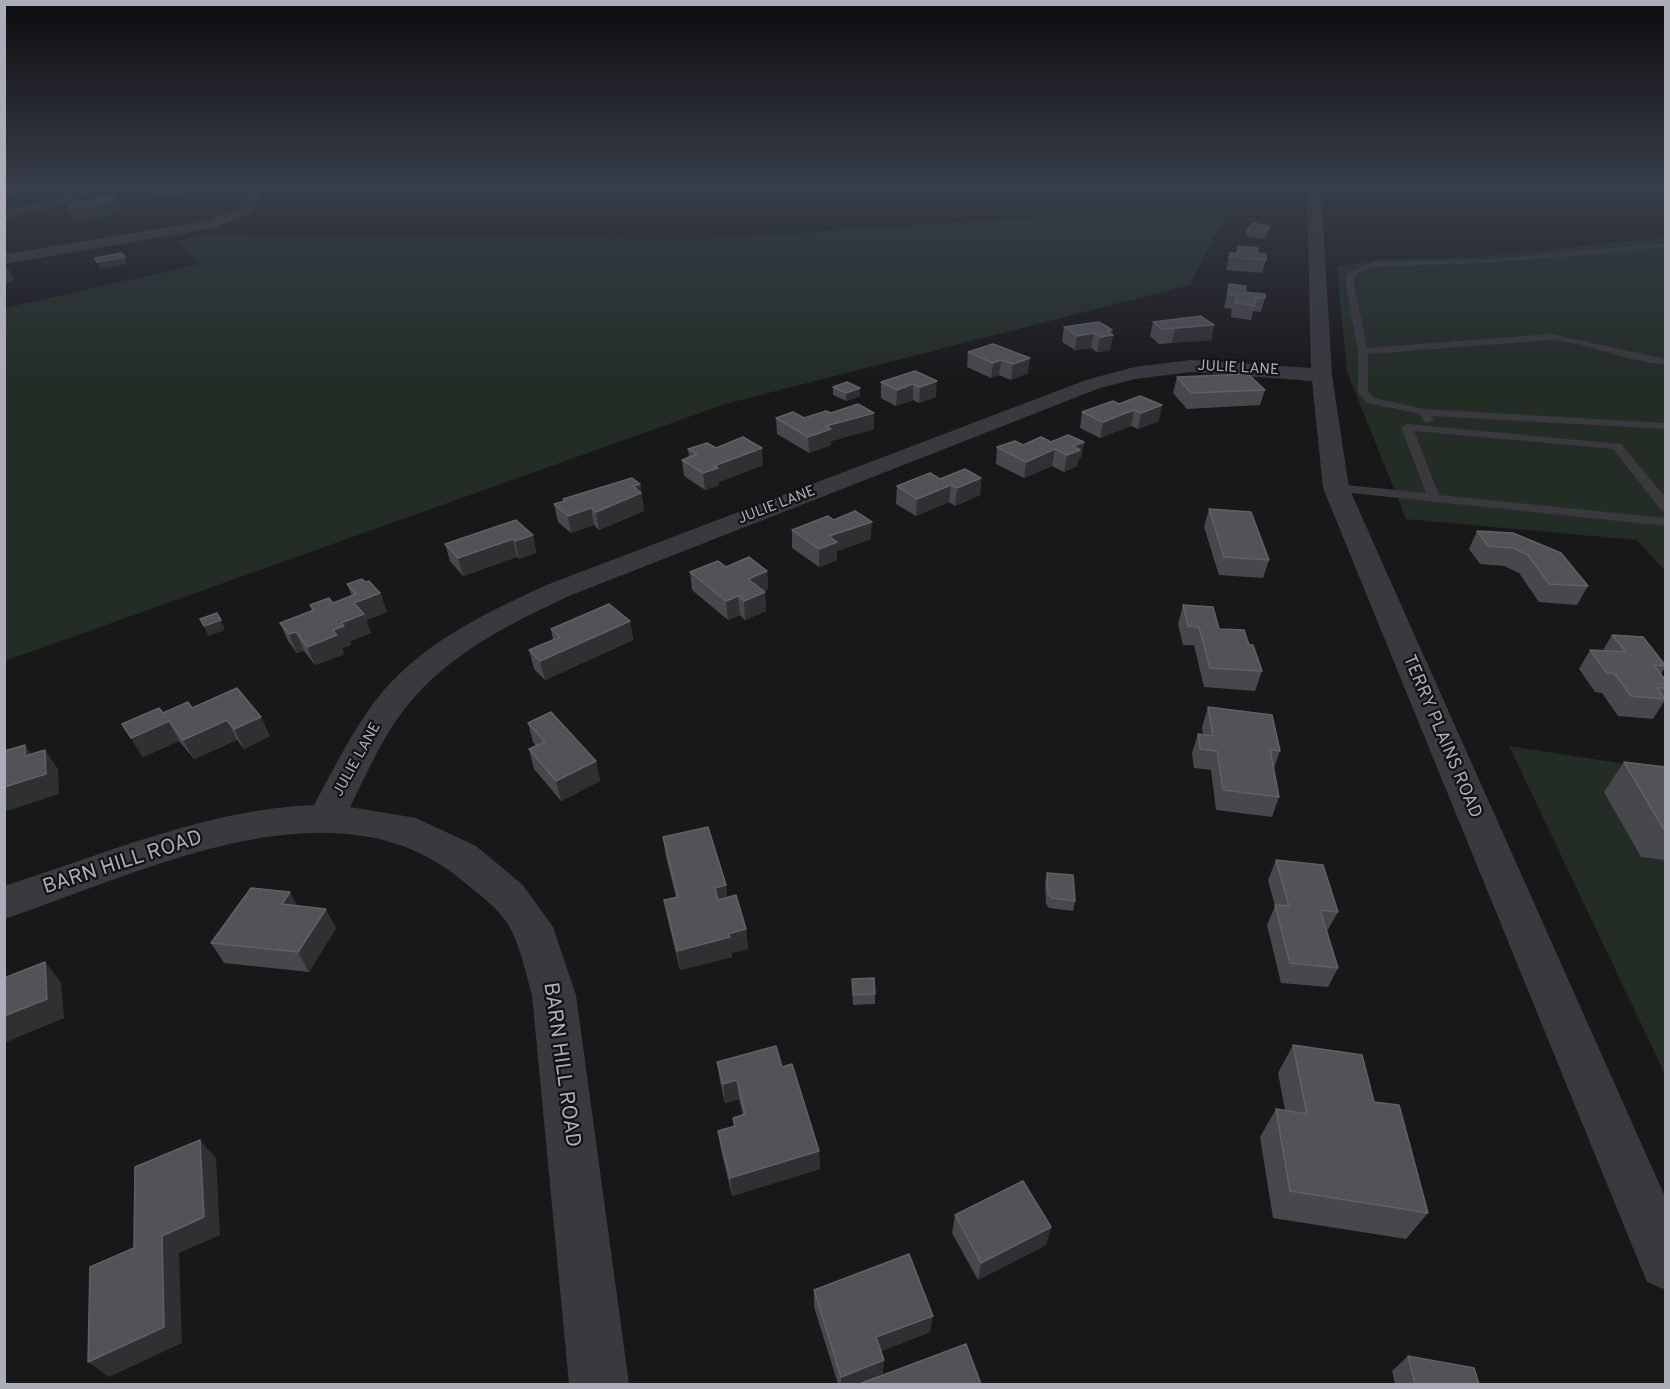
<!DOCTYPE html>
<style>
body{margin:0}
#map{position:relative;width:1670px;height:1389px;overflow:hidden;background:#181819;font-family:Overpass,sans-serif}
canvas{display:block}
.frame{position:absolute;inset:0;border:6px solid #abadb8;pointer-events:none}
</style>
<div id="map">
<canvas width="1670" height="1389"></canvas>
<div class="frame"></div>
</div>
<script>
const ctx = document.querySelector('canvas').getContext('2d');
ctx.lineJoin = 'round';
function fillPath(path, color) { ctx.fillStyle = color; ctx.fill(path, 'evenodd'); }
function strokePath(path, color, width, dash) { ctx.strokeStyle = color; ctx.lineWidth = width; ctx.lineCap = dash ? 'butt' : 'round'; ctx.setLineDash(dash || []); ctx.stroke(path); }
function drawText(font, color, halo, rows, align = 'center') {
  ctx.font = font + ' Overpass,sans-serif'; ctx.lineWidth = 4.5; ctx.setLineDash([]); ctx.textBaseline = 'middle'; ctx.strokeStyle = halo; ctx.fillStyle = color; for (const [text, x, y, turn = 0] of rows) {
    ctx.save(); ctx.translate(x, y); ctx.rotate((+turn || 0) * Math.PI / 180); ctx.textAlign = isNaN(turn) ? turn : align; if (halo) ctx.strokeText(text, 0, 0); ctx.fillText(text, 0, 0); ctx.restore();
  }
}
fillPath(new Path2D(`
 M 1230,205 L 1190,285 L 725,404 L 5,661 L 5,308 L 200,264 L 177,241 L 205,236 L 708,239 Z
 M 1665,238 L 1665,571 L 1637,540 L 1406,519 L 1347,372 L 1337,267 L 1376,259 L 1472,257 Z
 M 1509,746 L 1665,770 L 1665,1074 Z`), '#242c26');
fillPath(new Path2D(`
 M 1666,243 L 1666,247 C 1577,256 1488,264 1399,266 C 1385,266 1361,265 1353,280 L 1367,348 L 1551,334 L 1666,359 L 1666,365 C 1626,361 1590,344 1551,340 L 1368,354 L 1368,392 L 1375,398 L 1424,409 L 1666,423 L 1666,429 L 1431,416 L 1434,420 L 1428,423 L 1424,422 L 1420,414 L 1367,403 L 1358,393 L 1358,352 L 1345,280 L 1349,272 L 1374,262 L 1495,259 Z
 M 1407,424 L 1621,444 L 1666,498 L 1666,511 L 1661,510 L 1613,449 L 1414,431 L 1439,495 L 1666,518 L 1666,526 L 1332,491 L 1332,485 L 1336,484 L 1426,493 L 1401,427 Z`), '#39393e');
fillPath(new Path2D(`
 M 79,188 L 96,188 L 69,203 L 4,219 L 4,211 L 59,197 Z
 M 249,188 L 262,188 L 259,199 L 249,214 L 214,228 L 4,264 L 4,254 L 206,221 L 239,208 Z
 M 1307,188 L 1321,188 L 1332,375 L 1349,488 L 1666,1199 L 1666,1290 L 1647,1282 L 1323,488 L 1312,381 L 1192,372 L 1135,379 L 1100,388 L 569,596 C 505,626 440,658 398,718 C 379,745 365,777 350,807 L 416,818 L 476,846 L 523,885 L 553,927 L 576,995 L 629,1384 L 569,1384 L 532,995 C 526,975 522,953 513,934 C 504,912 482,897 464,882 C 337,772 140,874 4,919 L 4,886 C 105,854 208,809 314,805 C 333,770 351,733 375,701 C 419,644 485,613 549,584 L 1086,380 L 1134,367 L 1192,360 L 1311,368 Z`), '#39393e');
fillPath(new Path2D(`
 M 151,188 L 197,188 L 193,189 L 193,191 L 166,196 L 153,193 Z
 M 1247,230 L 1268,232 L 1264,239 L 1246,236 Z
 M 1238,246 L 1257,253 L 1266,260 L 1262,273 L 1226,270 L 1230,253 L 1236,254 Z
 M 1229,284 L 1245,292 L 1265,298 L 1261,312 L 1253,311 L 1251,320 L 1231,317 L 1232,309 L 1224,308 Z
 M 1153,322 L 1214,325 L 1211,340 L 1159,344 L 1150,336 Z
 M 1064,327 L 1112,330 L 1111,334 L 1113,335 L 1110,350 L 1097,352 L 1091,348 L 1075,350 L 1062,342 Z
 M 993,344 L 1028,373 L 1011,380 L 999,375 L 991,378 L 967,367 L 968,352 Z
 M 915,371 L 936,397 L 919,403 L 913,400 L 896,406 L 881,398 L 881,382 Z
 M 1177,377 L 1265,390 L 1260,405 L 1187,409 L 1173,393 Z
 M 833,387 L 860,388 L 860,396 L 846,401 L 833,395 Z
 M 1119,404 L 1159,421 L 1138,429 L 1131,426 L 1100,438 L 1080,428 L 1082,412 Z
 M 831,413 L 874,413 L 874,429 L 831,441 L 831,445 L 809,453 L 777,434 L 776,418 L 804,418 Z
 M 1051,442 L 1084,442 L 1081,458 L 1078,460 L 1077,466 L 1064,472 L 1052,466 L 1024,478 L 996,464 L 997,447 Z
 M 716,448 L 763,465 L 719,482 L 719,485 L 705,490 L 684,476 L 682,460 L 689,457 L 688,449 Z
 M 981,478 L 980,495 L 955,506 L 949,502 L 916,516 L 896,504 L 897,486 L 940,479 Z
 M 640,484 L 644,511 L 599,530 L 594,525 L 571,533 L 558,522 L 554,504 L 564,501 L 563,499 Z
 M 1209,509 L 1269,560 L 1263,578 L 1219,575 L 1204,527 Z
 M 834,520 L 871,539 L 837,551 L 837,560 L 819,567 L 792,548 L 792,530 Z
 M 1477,531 L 1513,533 L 1588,586 L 1577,605 L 1539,602 L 1519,573 L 1504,566 L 1480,564 L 1469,549 Z
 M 533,535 L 536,553 L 519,559 L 517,557 L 463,576 L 450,561 L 445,544 Z
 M 726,567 L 767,571 L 768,589 L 764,591 L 765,592 L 766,611 L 745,620 L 740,615 L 728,620 L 692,590 L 690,572 Z
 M 365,582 L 380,593 L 387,612 L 366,620 L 371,633 L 350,641 L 351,645 L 342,648 L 344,654 L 315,665 L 304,651 L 297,653 L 288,641 L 280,623 L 312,611 L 310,605 L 333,603 L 352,596 L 347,584 Z
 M 1183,605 L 1219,629 L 1249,645 L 1262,671 L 1255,691 L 1204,687 L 1194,645 L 1183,645 L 1178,624 Z
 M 630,621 L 633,640 L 545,680 L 534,669 L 529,650 L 553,640 L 551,629 Z
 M 1612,635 L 1665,665 L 1665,667 L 1661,674 L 1665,680 L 1665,700 L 1653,719 L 1618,716 L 1602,693 L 1595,692 L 1579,669 L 1590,650 L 1603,650 Z
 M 1208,707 L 1280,751 L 1274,768 L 1279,797 L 1272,817 L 1216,810 L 1211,770 L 1194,768 L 1192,753 L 1198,734 L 1203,735 L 1202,727 Z
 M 192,708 L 270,736 L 244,749 L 237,740 L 194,759 L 179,741 L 143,757 L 122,724 L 163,713 Z
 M 528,723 L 596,761 L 600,781 L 561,801 L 534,769 L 529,749 L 536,746 L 533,742 Z
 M 1624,762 L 1665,767 L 1665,860 L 1641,857 L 1604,792 Z
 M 663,837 L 726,885 L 727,898 L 746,929 L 748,949 L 731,953 L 732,957 L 680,970 L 668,920 L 664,900 L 676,897 L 666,857 Z
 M 1276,860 L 1338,912 L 1327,931 L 1338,968 L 1328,987 L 1281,983 L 1267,925 L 1275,906 L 1268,880 Z
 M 1047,873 L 1075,901 L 1073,911 L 1049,908 L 1046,904 L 1045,883 Z
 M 297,905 L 336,928 L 309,972 L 224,963 L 211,943 Z
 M 852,979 L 875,994 L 875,1004 L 853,1005 Z
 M 1293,1045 L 1374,1102 L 1428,1213 L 1406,1239 L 1273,1218 L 1260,1137 L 1276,1109 L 1285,1110 L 1278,1073 Z
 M 717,1062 L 782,1067 L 819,1151 L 820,1169 L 732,1196 L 721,1150 L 718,1131 L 734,1127 L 733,1118 L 743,1115 L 739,1099 L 725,1103 L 720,1081 Z
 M 955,1215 L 1051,1227 L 1046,1245 L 978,1280 L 952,1233 Z
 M 814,1290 L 930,1332 L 881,1351 L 883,1375 L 859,1384 L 838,1384 L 814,1307 Z
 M 1408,1356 L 1479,1384 L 1395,1384 L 1392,1371 Z`), '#47484b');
fillPath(new Path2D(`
 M 4,188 L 13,188 L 15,192 L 9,194 L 10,197 L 4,199 Z
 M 163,188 L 197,188 L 193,189 L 193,191 L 166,196 Z
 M 332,188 L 348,188 L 349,191 L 334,193 Z
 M 116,194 L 121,205 L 117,215 L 74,220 L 68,208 Z
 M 1270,226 L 1268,232 L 1264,239 L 1266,232 Z
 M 125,257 L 127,264 L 100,269 L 97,262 Z
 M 8,268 L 14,281 L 4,283 L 4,269 Z
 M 1214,325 L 1211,340 L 1172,343 L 1175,329 Z
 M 1112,330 L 1111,336 L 1113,335 L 1110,350 L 1097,352 L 1100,337 L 1107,331 Z
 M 1094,333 L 1091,348 L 1075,350 L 1077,336 Z
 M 1030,358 L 1028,373 L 1011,380 L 1013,364 Z
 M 1001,360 L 999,375 L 991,378 L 993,363 Z
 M 937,381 L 936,397 L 919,403 L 920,387 Z
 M 913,384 L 913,400 L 896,406 L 897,390 Z
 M 860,388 L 860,396 L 846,401 L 846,393 Z
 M 1162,405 L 1159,421 L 1138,429 L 1141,413 Z
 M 1134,410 L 1131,426 L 1100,438 L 1103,422 Z
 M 874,413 L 874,429 L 831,441 L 831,445 L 809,453 L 808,437 L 826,426 Z
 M 1084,442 L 1081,458 L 1078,460 L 1077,466 L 1064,472 L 1067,455 L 1073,446 Z
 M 762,448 L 763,465 L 719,482 L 719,485 L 705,490 L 703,473 L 714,466 Z
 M 1055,449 L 1052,466 L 1024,478 L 1026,462 Z
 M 981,478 L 980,495 L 955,506 L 957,488 Z
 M 640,484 L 644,511 L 599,530 L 596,512 L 633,486 Z
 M 951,485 L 949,502 L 916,516 L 917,499 Z
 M 591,508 L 594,525 L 571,533 L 568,516 Z
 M 872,522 L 871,539 L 837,551 L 837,560 L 819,567 L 819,549 L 829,536 Z
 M 533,535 L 536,553 L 519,559 L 515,541 Z
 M 513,539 L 517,557 L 463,576 L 458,558 Z
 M 767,571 L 768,589 L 749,598 L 748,579 Z
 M 765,592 L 766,611 L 745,620 L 744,601 Z
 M 380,593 L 387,612 L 366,620 L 371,633 L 350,641 L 351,645 L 342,648 L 344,654 L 315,665 L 307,647 L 333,630 L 341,623 L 354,603 Z
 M 738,596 L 740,615 L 728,620 L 726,601 Z
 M 221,620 L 225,630 L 208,636 L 204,626 Z
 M 630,621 L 633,640 L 545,680 L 540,661 Z
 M 296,632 L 304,651 L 297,653 L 289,634 Z
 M 261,717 L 270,736 L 244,749 L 234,729 Z
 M 227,720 L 237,740 L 194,759 L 183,740 Z
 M 169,721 L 179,741 L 143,757 L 131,738 Z
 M 25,745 L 38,764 L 25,756 Z
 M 45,750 L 58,769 L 59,794 L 4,812 L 4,787 Z
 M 596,761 L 600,781 L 561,801 L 556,781 Z
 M 726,885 L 728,905 L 717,908 L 715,888 Z
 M 290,892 L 301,912 L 282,904 Z
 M 326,909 L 336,928 L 309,972 L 298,952 Z
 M 746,929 L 748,949 L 731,953 L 732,957 L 680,970 L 677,951 L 728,934 Z
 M 45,962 L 61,982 L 64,1018 L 4,1043 L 4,1016 Z
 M 737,1080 L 739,1099 L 725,1103 L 723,1084 Z
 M 200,1140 L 216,1158 L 220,1235 L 179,1253 L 182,1343 L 109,1377 L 88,1362 L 162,1236 Z
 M 819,1151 L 820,1169 L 732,1196 L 730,1178 Z
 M 1051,1227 L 1046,1245 L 978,1280 L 981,1263 Z
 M 933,1316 L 930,1332 L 875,1353 L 876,1337 Z
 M 884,1360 L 883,1375 L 859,1384 L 841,1384 L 841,1377 Z`), '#2f3032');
const building = new Path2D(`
 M 116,194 L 112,203 L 68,208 L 71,202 L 98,199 L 100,195 Z
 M 1252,223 L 1270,226 L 1266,232 L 1247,230 Z
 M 1238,246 L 1258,248 L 1257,253 L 1266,254 L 1266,260 L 1229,257 L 1230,253 L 1237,254 Z
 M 122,253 L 125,257 L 97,262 L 95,258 Z
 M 1229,284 L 1246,286 L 1245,292 L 1265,294 L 1265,298 L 1256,297 L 1255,306 L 1235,303 L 1236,295 L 1228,294 Z
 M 1201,316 L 1214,325 L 1162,329 L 1153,322 Z
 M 1099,322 L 1112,330 L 1107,331 L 1113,335 L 1100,337 L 1094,333 L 1077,336 L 1064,327 Z
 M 993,344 L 1030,358 L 1013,364 L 1001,360 L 993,363 L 968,352 Z
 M 915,371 L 937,381 L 920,387 L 913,384 L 897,390 L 881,382 Z
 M 1248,374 L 1265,390 L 1191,393 L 1177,377 Z
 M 847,382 L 860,388 L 846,393 L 833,387 Z
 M 1140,396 L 1162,405 L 1141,413 L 1134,410 L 1103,422 L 1082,412 L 1113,401 L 1119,404 Z
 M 858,404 L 874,413 L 826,426 L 831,429 L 808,437 L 776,418 L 793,412 L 804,418 L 826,411 L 831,413 Z
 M 1068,435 L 1084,442 L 1073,446 L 1080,450 L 1067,455 L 1055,449 L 1026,462 L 997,447 L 1015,441 L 1023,445 L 1041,437 L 1051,442 Z
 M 743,437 L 762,448 L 714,466 L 718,468 L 703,473 L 682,460 L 697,454 L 688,449 L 707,443 L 716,448 Z
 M 965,469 L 981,478 L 957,488 L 951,485 L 917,499 L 897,486 L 930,473 L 940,479 Z
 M 632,478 L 640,484 L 633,486 L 641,493 L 596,512 L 591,508 L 568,516 L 554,504 L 565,501 L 563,499 Z
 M 1209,509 L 1251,512 L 1269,560 L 1224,557 Z
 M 855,511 L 872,522 L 829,536 L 837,542 L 819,549 L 792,530 L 828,516 L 834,520 Z
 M 516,520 L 533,535 L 515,541 L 513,539 L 458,558 L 445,544 Z
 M 1477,531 L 1513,533 L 1561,553 L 1588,586 L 1549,584 L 1528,555 L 1513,548 L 1488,546 Z
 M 749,557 L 767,571 L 748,579 L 765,592 L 744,601 L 738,596 L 726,601 L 690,572 L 718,561 L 726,567 Z
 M 362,579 L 365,582 L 369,581 L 380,593 L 354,603 L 364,614 L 341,623 L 344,626 L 333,630 L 337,635 L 307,647 L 296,632 L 289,634 L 280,623 L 314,610 L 310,605 L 329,598 L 333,603 L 356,594 L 347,584 Z
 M 609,604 L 630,621 L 540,661 L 529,650 L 560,637 L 551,629 Z
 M 1183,605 L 1213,607 L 1219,629 L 1244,630 L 1249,645 L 1253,645 L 1262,671 L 1210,668 L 1199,627 L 1188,626 Z
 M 217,613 L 221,620 L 204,626 L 200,619 Z
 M 1612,635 L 1643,637 L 1665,665 L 1665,666 L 1654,665 L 1665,680 L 1665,688 L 1657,688 L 1665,699 L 1631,696 L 1614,673 L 1607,673 L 1590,650 L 1626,652 Z
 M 237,688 L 261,717 L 234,729 L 227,720 L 183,740 L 169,721 L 131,738 L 122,724 L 159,708 L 163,713 L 188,702 L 192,708 Z
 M 1208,707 L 1272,715 L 1280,751 L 1270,749 L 1279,797 L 1223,790 L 1217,751 L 1200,749 L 1198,734 L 1213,736 Z
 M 551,712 L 596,761 L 556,781 L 529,749 L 545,742 L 528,723 Z
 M 25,745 L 25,756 L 45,750 L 46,774 L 4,787 L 4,751 Z
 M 1624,762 L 1665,767 L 1665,828 L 1663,828 Z
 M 708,827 L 726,885 L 715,888 L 718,900 L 736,895 L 746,929 L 728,934 L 730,937 L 677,951 L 664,900 L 678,897 L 663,837 Z
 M 1276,860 L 1323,865 L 1338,912 L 1320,910 L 1338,968 L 1290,963 L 1275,905 L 1289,906 Z
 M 1047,873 L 1073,875 L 1075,901 L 1052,898 L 1048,894 Z
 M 251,888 L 290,892 L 282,904 L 326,909 L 298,952 L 211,943 Z
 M 45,962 L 47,999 L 4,1016 L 4,978 Z
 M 874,978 L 875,994 L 853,995 L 852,979 Z
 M 1293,1045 L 1362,1055 L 1374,1102 L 1399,1105 L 1428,1213 L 1290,1191 L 1276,1109 L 1307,1114 Z
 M 776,1046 L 782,1067 L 792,1064 L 819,1151 L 730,1178 L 718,1131 L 735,1126 L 733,1118 L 745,1114 L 737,1080 L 723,1084 L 717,1062 Z
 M 200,1140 L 204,1217 L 162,1236 L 164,1327 L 88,1362 L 90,1267 L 134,1248 L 135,1167 Z
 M 1023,1181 L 1051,1227 L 981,1263 L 955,1215 Z
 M 909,1254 L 933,1316 L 876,1337 L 884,1360 L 841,1377 L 814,1290 Z
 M 966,1344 L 981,1384 L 859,1384 Z
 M 1408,1356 L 1474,1368 L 1479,1384 L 1415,1384 Z`);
fillPath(building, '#515357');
strokePath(building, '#5f6166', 1.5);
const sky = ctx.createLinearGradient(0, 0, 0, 382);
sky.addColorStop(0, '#0d0d0e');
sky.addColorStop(0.49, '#373d49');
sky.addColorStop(1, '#373d4900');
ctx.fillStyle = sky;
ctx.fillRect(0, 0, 1670, 382);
drawText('15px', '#abadb8', '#131315', [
 ["JULIE LANE",1238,369,3],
 ["JULIE LANE",777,506,-21],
 ["JULIE LANE",358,760,-61]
]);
drawText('18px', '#abadb8', '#131315', [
 ["TERRY PLAINS ROAD",1441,737,67]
]);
drawText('21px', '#abadb8', '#131315', [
 ["BARN HILL ROAD",123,864,-18],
 ["BARN HILL ROAD",560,1065,82]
]);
</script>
